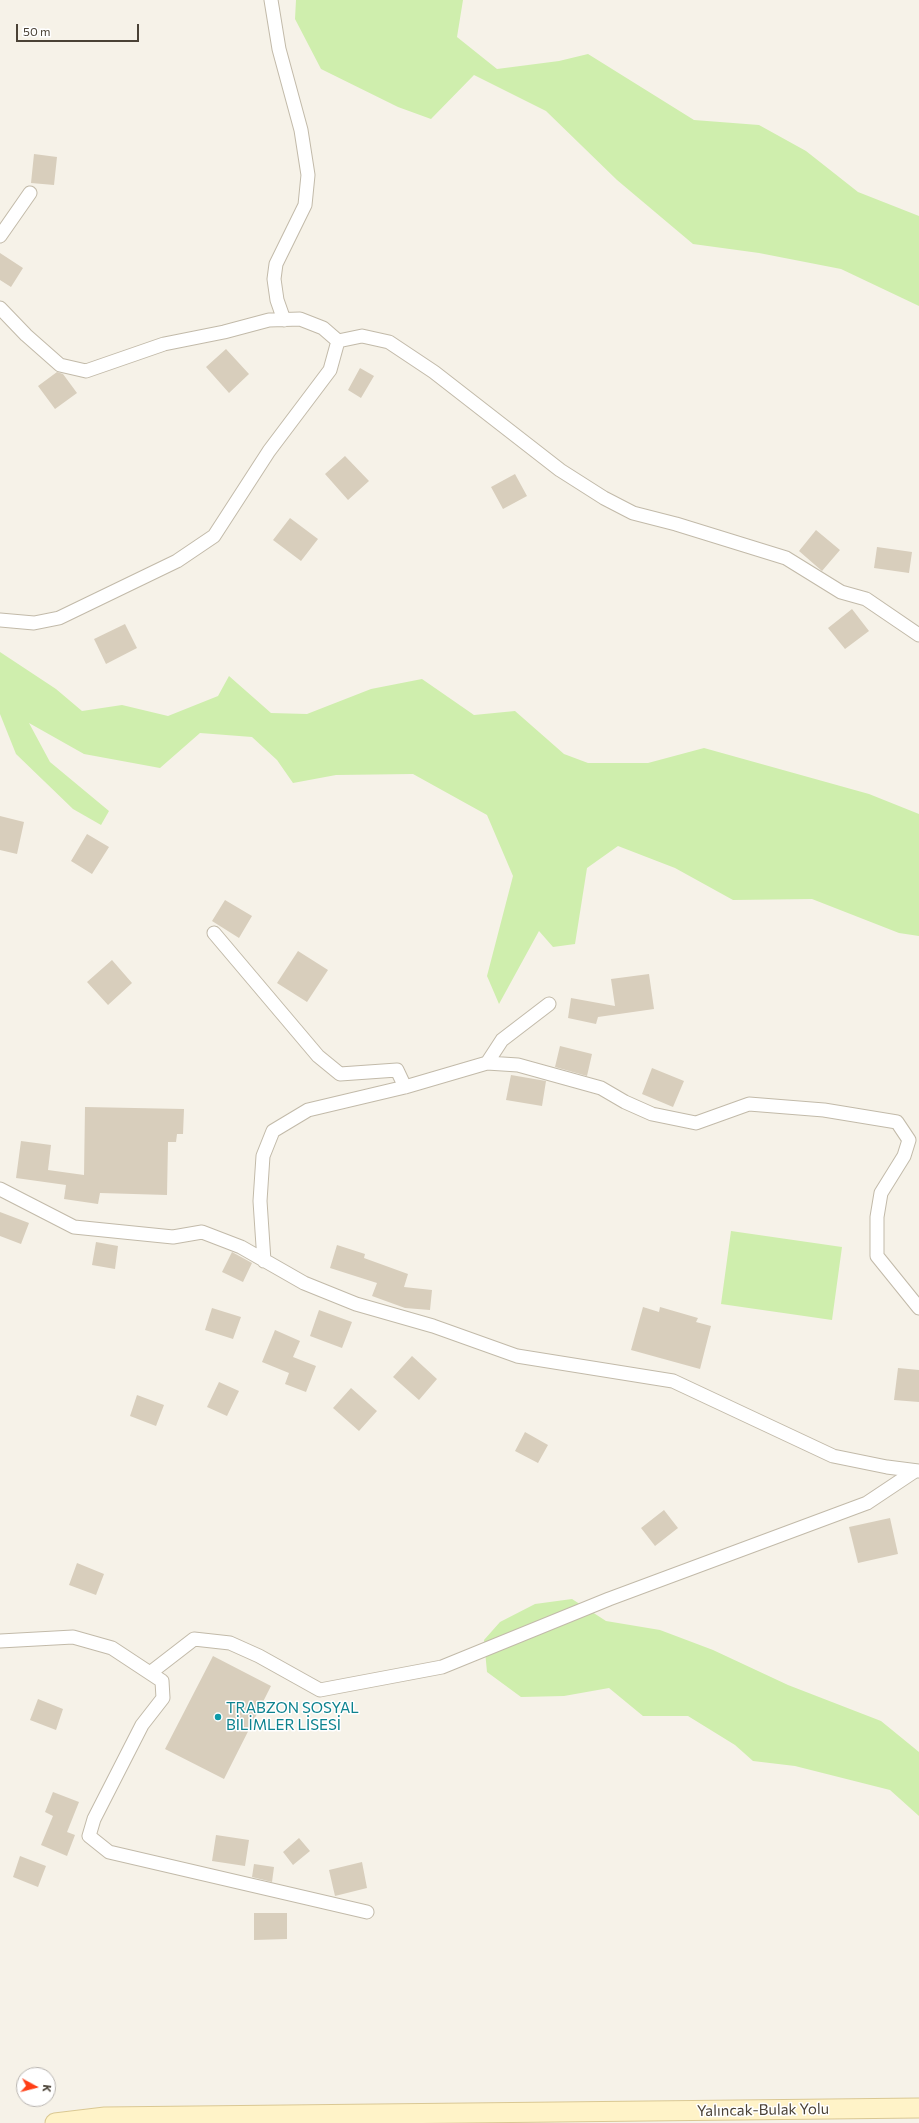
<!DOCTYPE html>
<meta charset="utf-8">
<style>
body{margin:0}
#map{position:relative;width:919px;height:2123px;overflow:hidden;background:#f6f2e8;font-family:Commissioner,sans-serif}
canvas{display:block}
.north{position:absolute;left:16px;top:2067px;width:40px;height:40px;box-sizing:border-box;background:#fff;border:1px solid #b7b3af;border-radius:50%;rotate:97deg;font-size:11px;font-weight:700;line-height:16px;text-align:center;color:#4a4236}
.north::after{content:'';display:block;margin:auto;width:14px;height:18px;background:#ff3e15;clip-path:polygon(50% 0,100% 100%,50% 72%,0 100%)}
.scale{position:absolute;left:16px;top:24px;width:123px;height:18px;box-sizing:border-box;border:2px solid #4a4236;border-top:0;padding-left:5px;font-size:12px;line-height:14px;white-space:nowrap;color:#4a4236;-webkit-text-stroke:3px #fff;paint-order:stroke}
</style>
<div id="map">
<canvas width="919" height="2123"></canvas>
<div class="north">K</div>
<div class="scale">50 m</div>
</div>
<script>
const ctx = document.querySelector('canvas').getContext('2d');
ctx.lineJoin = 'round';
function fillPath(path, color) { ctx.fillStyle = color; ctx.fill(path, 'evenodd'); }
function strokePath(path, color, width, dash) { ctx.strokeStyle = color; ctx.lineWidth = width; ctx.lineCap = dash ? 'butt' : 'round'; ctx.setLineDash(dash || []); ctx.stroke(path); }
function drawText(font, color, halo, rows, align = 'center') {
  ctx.font = font + ' Commissioner,sans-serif'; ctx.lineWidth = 3; ctx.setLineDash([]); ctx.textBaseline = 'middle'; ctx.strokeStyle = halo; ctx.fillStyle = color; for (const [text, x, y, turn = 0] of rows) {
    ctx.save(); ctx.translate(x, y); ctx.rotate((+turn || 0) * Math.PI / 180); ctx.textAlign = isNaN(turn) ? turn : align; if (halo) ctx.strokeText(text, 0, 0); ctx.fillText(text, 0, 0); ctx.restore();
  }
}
fillPath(new Path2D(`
 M 296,0 L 463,0 L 457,37 L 497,69 L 559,61 L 588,54 L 694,120 L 759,125 L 806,151 L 858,192 L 919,216 L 919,306 L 841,269 L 759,253 L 693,244 L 617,180 L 546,111 L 474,75 L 431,119 L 398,107 L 321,69 L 295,19 Z
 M 0,652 L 56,689 L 82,711 L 122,705 L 168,716 L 218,696 L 229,676 L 271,713 L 307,714 L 371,689 L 422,679 L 474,715 L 515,711 L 564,754 L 588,763 L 648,763 L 704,748 L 869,794 L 919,814 L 919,936 L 899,933 L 812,899 L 733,900 L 675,868 L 618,846 L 587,868 L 575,944 L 553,947 L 539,931 L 499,1004 L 487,976 L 513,876 L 487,815 L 413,774 L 336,775 L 293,783 L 277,760 L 252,737 L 200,733 L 160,768 L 84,754 L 29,723 L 50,762 L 109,811 L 101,825 L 73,809 L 16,754 L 0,714 Z
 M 731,1231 L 842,1247 L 832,1320 L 721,1304 Z
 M 572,1599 L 606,1621 L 660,1630 L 713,1650 L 788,1685 L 881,1721 L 919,1752 L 919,1816 L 890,1790 L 795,1766 L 753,1761 L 735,1745 L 688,1716 L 643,1716 L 609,1688 L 564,1696 L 521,1697 L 487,1672 L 484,1640 L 500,1622 L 535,1604 Z`), '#cfeead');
fillPath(new Path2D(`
 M 34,154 L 57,157 L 54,185 L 31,183 Z
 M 0,253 L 23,268 L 11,287 L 0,280 Z
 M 226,349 L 249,374 L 229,393 L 206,367 Z
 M 360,368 L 374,376 L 361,398 L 348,390 Z
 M 57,372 L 63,374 L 77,393 L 55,409 L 38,386 Z
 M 345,456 L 369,481 L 348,500 L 325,474 Z
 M 515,474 L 527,496 L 503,509 L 491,487 Z
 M 290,518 L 318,539 L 301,561 L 273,540 Z
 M 816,530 L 840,550 L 822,571 L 799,551 Z
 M 877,547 L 912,552 L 909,573 L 874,568 Z
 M 852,609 L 869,631 L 845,649 L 828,628 Z
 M 125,624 L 137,648 L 106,664 L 94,639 Z
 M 0,816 L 24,822 L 17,854 L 0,850 Z
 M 87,834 L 109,847 L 92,874 L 71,861 Z
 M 225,900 L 252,916 L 239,938 L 212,921 Z
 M 298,951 L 328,970 L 307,1002 L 277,983 Z
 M 112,960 L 132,983 L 108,1005 L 87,982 Z
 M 649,974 L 654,1009 L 598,1017 L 596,1024 L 568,1018 L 571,998 L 615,1006 L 611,979 Z
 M 560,1046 L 592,1054 L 587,1076 L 555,1067 Z
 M 652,1068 L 684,1081 L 673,1107 L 642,1094 Z
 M 511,1075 L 546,1081 L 542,1106 L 506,1100 Z
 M 85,1107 L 184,1109 L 183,1134 L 177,1134 L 176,1142 L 168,1142 L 167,1195 L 100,1193 L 98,1204 L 64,1199 L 66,1185 L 16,1178 L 21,1141 L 51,1145 L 48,1170 L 84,1175 Z
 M 0,1212 L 29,1223 L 21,1244 L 0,1236 Z
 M 96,1242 L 118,1246 L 115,1269 L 92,1265 Z
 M 337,1245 L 365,1254 L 364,1258 L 408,1274 L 404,1287 L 432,1290 L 430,1310 L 405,1308 L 372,1296 L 377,1283 L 330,1268 Z
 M 232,1252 L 252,1263 L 243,1282 L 222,1272 Z
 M 643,1307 L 659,1312 L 660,1307 L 698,1318 L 696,1322 L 711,1326 L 700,1369 L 631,1350 Z
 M 212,1308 L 241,1317 L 233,1339 L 205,1330 Z
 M 319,1310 L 352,1322 L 342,1348 L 310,1336 Z
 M 275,1330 L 300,1341 L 293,1357 L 316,1366 L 306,1392 L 285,1384 L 289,1373 L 262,1362 Z
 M 412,1356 L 437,1379 L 419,1400 L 393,1377 Z
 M 898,1368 L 919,1370 L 919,1402 L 894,1400 Z
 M 219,1382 L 239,1391 L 227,1416 L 207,1407 Z
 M 351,1388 L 377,1411 L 359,1431 L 333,1408 Z
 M 137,1395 L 164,1405 L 156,1426 L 130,1416 Z
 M 525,1432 L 548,1445 L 538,1463 L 515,1451 Z
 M 664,1510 L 678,1528 L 655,1546 L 641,1528 Z
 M 890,1518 L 898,1554 L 858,1563 L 849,1527 Z
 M 77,1563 L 104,1574 L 96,1595 L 69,1585 Z
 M 213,1656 L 271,1686 L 224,1779 L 165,1749 Z
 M 38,1699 L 63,1709 L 56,1730 L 30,1720 Z
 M 53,1792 L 79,1802 L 67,1832 L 75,1835 L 67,1856 L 41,1845 L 53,1816 L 45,1812 Z
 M 216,1835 L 249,1840 L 245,1866 L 212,1861 Z
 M 299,1838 L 310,1851 L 293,1865 L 283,1852 Z
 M 20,1856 L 46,1866 L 38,1887 L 13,1877 Z
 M 362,1862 L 367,1888 L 335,1896 L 329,1870 Z
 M 254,1864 L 274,1867 L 272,1882 L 252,1877 Z
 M 254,1913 L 287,1913 L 287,1939 L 254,1940 Z`), '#d8cebc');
const minor = new Path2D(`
 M 271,0 L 279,49 L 301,130 L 308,175 L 305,205 L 276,264 L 274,279 L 277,300 L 284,320
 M 0,236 L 30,193
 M 0,308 L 26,335 L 60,365 L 86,371 L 164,344 L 224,332 L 269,320 L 300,319 L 323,328 L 338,341 L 362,336 L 389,342 L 434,372 L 560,470 L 604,498 L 633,513 L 676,524 L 786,558 L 841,592 L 866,599 L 919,635
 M 0,620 L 34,623 L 59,618 L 177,561 L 214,536 L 269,451 L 330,370 L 338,341
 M 214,933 L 318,1056 L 340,1074 L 397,1070 L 405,1087
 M 487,1063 L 502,1040 L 549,1004
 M 0,1189 L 74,1227 L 173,1237 L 202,1232 L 241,1247 L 304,1283 L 356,1304 L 433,1326 L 517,1356 L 673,1381 L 833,1456 L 887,1467 L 919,1471
 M 264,1261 L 260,1201 L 263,1156 L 273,1131 L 308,1110 L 405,1087 L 487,1063 L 518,1065 L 601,1088 L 625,1102 L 652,1114 L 696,1123 L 749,1104 L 824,1110 L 897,1122 L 909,1140 L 904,1156 L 881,1193 L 877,1217 L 877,1256 L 919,1308
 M 0,1641 L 73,1637 L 112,1648 L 162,1681 L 163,1698 L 142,1725 L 94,1819 L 89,1836 L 109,1852 L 367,1912
 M 150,1673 L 194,1639 L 230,1643 L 259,1656 L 320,1690 L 442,1667 L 609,1599 L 867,1503 L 915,1471`);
const secondary = new Path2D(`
 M 55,2123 L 105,2117 L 919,2108`);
strokePath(minor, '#c2baa9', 15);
strokePath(secondary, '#dac893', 21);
strokePath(minor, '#fff', 13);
strokePath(secondary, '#fff3c8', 19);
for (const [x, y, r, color] of [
 [218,1717,4,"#0f9aa8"]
]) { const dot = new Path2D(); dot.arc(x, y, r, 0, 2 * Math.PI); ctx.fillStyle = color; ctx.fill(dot); strokePath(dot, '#fff', 1.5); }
drawText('15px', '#0d838f', '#fff', [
 ["TRABZON SOSYAL",226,1708],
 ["BİLİMLER LİSESİ",226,1725]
], 'left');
drawText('15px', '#4a4236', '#fff', [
 ["Yalıncak-Bulak Yolu",763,2110,-1]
]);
</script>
